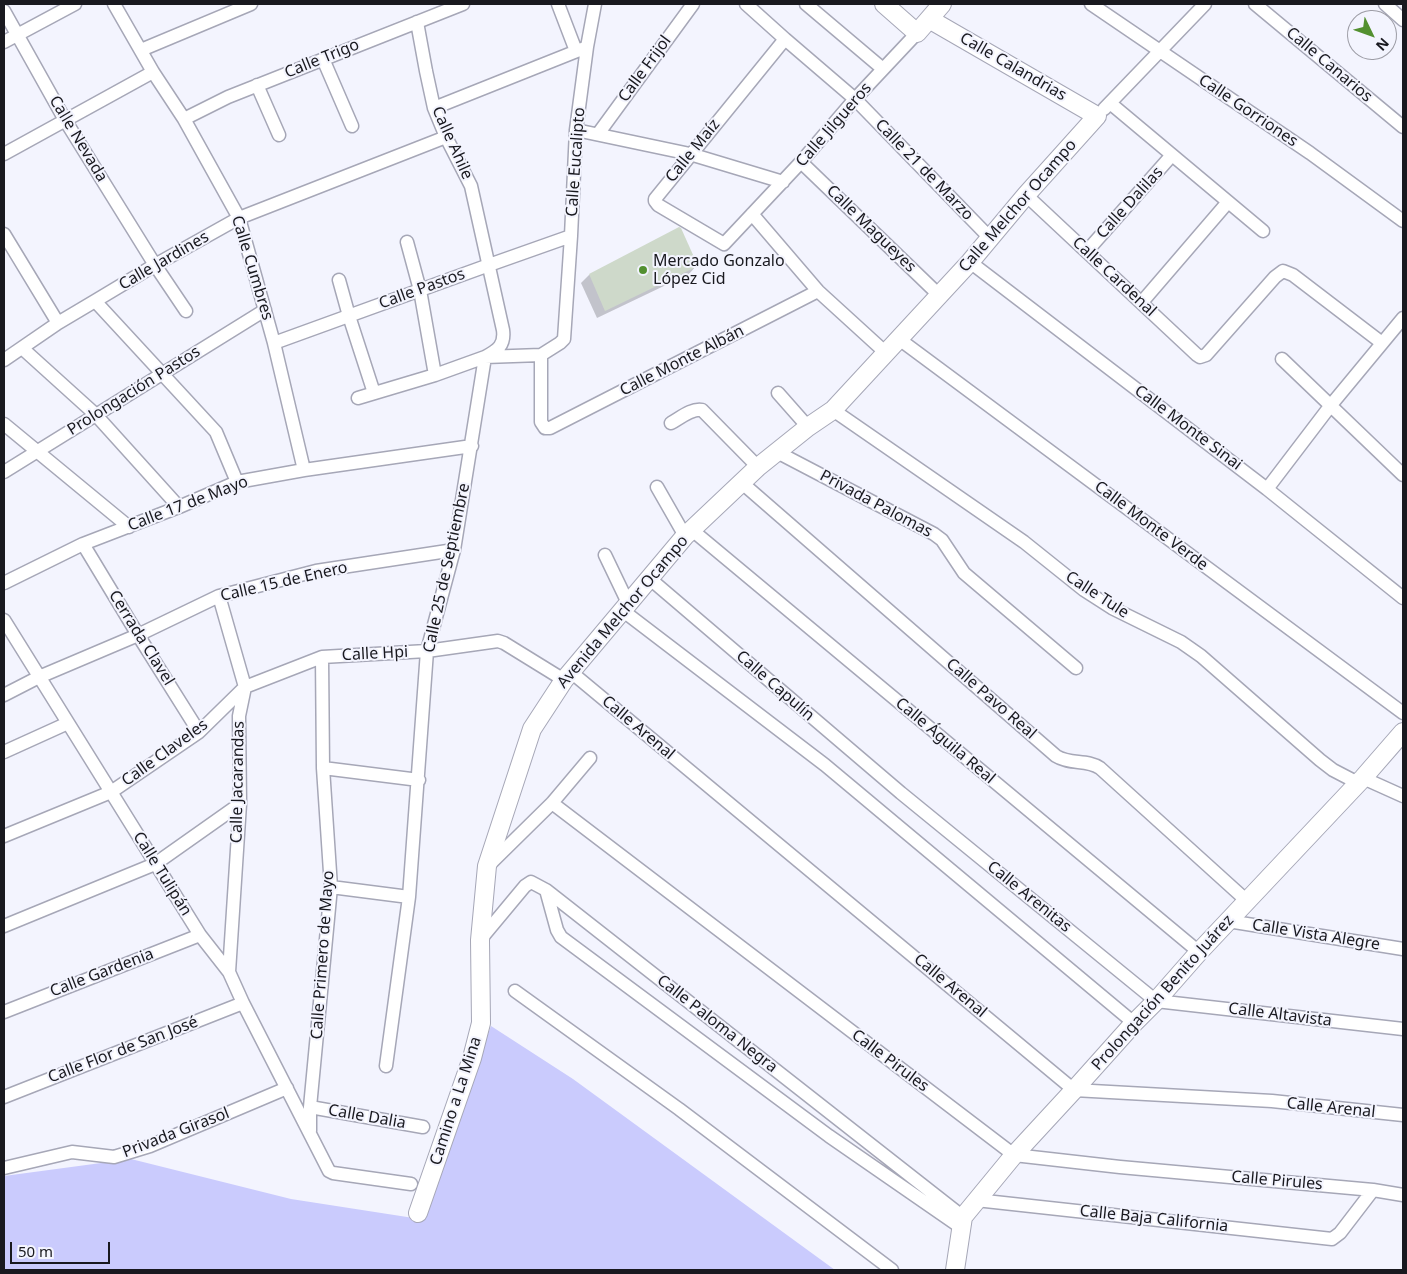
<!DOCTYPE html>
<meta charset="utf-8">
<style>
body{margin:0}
#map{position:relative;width:1407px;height:1274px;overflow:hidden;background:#f3f4fe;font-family:"Noto Sans",sans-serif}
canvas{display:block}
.frame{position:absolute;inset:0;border:5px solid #19191f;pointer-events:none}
.north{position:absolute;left:1347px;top:10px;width:50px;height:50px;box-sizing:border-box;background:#f3f4fe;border:1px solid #9c9ca5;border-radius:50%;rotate:132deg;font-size:14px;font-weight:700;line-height:20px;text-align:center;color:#19191f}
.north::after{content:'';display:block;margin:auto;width:18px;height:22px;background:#539030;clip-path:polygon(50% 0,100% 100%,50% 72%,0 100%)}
.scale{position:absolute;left:10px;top:1242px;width:100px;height:22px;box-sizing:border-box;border:2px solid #19191f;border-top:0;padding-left:6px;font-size:15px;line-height:18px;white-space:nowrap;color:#19191f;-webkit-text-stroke:4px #f3f4fe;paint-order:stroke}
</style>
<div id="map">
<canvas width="1407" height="1274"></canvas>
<div class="frame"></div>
<div class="north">N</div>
<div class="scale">50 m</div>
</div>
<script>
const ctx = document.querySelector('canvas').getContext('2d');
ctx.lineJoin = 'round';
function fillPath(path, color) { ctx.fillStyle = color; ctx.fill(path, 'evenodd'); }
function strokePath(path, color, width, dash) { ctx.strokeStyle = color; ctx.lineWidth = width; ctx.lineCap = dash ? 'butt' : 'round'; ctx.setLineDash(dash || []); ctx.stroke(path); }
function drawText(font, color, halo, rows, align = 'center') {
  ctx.font = font + ' "Noto Sans",sans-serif'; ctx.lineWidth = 4; ctx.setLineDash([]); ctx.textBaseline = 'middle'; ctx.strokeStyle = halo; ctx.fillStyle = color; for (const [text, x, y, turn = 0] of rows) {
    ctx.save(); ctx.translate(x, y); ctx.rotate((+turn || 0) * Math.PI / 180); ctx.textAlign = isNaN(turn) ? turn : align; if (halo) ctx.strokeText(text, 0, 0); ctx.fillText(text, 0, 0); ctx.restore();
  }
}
fillPath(new Path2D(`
 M 491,1026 L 573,1079 L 835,1270 L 4,1270 L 4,1176 L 131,1159 L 291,1199 L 420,1219 Z`), '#cacbfd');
fillPath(new Path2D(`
 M 697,265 L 689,274 L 597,318 L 581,283 L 589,275 Z`), '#0003');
fillPath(new Path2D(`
 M 679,227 L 681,228 L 698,266 L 605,311 L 589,274 Z`), '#ced9ca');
const street = new Path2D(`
 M 114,4 L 153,72 L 184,119 L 239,218 L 274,343 L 304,470
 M 558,4 L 576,51
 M 746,4 L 785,39 L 855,99 L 990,238
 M 806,4 L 883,69
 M 1091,4 L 1310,153 L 1403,221
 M 1255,4 L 1403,127
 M 1385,4 L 1403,20
 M 4,11 L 65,120 L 155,265 L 186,311
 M 417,22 L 426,71 L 434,108 L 446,137 L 471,186 L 503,330 C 505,345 498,350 485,357
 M 785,39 L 655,199 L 655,201 L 658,205 L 724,244 L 801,162 L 855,99 L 917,33
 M 4,42 L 75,4
 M 141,50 L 251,4
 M 323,59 L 352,126
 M 257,85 L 279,135
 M 1110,103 L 1263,231
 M 434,108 L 587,47
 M 1104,109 L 1205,4
 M 184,119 L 228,97 L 463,4
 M 576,130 L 690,154 L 783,182
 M 598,134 L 693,4
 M 4,154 L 153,72
 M 801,162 L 940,296
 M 1026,195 L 1197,355 L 1200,357 L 1206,355 L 1275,277 L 1283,271 L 1293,275 L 1382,343
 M 752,214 L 818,291 L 886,353
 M 4,234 L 58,323
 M 407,242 L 420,290 L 435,375
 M 1087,251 L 1172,155
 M 970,262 L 1267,489 L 1403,598
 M 339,280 L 349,316 L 374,393
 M 95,301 L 216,432 L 237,482
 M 1142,302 L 1228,202
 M 899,339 L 1403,713
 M 274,343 L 489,265 L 571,236
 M 22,348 L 95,414 L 179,507
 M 541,355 L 541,422 L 545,428 L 550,428 L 818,291
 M 1282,359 L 1403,475
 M 4,360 L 58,323 L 95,301 L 155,265 L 239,218 L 446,137
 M 778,393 L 808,427
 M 358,398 L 435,375 L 485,357 L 541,355 L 560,343 L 564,339 L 571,236 L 576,130 L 587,47 L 595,4
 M 833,410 L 1024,542 L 1084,590 L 1112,608 L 1181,642 L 1201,656 L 1320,760 L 1333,770 L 1358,783
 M 671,423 C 680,418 692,408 702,410 L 758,467
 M 4,424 L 129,527
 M 777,452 L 934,534 L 942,540 L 964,573 L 1076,668
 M 4,472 L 265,310
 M 741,482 L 1056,756 C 1070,765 1087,759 1100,768 L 1247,901
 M 657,487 L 685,536
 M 1267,489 L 1331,405 L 1403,318
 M 692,530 L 1199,952
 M 83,544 L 138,635 L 199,732
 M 605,555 L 628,603
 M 649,578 L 901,793 L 1156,1001 L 1403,1029
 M 4,583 L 83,544 L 179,507 L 237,482 L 304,470 L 472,446
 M 219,596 L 245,687 L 239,716 L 240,804 L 229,972
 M 622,610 L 825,765 L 1134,1023
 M 4,620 L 200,935 L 229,972 L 243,1003 L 329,1171 L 333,1173 L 411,1184
 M 571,672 L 1074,1090 L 1272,1101 L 1403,1115
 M 4,695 L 39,677 L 138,635 L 219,596 L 316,571 L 454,550
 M 4,752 L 68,723
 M 323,768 L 419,780
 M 1363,778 L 1403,796
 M 552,803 L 1014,1155 L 1120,1167 L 1373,1190 L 1403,1195
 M 4,836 L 111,792 L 199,732 L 245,687 L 322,657 L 427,651 L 498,641 L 504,643 L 564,680
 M 489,865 L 552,803 L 590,758
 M 331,887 L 409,897
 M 546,890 L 557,930 L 561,937 L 829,1136 L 962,1228
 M 1228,921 L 1403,949
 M 4,926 L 155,864 L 240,804
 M 480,940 L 525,886 L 531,882 L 546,890 L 963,1217
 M 515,991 L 679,1109 L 892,1270
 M 4,1012 L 200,935
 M 386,1066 L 409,897 L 427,651 L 454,550 L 485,357
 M 4,1097 L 243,1003
 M 310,1107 L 423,1127
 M 310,1131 L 310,1107 L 331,887 L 323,768 L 322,657
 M 4,1168 L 72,1152 L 114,1157 L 150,1146 L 287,1088
 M 976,1200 L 1332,1239 L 1340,1233 L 1373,1190`);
const secondary = new Path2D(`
 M 884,4 L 917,33 L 942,4
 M 418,1213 L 472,1058 L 481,1023 L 480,940 L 487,866 L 532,729 L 564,680 L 685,536 L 758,467 L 808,427 L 833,410 L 970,262 L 1026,195 L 1097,116 L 929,19
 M 955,1270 L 963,1217 L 1014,1155 L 1074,1090 L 1134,1023 L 1156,1001 L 1199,952 L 1363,778 L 1403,732`);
strokePath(street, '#a6a7b7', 15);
strokePath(secondary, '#a6a7b7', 20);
strokePath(street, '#fff', 12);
strokePath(secondary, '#fff', 18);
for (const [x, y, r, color] of [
 [643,270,5,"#539030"]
]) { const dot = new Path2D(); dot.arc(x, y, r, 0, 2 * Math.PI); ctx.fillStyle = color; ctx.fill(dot); strokePath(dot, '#f3f4fe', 2); }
drawText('16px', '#19191f', '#f3f4fe', [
 ["Calle Trigo",322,59,-22],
 ["Calle Canarios",1329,65,40],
 ["Calle Calandrias",1013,67,30],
 ["Calle Frijol",645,69,-54],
 ["Calle Gorriones",1248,111,34],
 ["Calle Jilgueros",834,125,-49],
 ["Calle Nevada",78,139,59],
 ["Calle Ahile",452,143,66],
 ["Calle Maíz",693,151,-51],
 ["Calle Eucalipto",576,162,-86],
 ["Calle 21 de Marzo",924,170,46],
 ["Calle Dalilas",1130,203,-48],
 ["Calle Melchor Ocampo",1018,206,-49],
 ["Calle Magueyes",871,229,44],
 ["Calle Jardines",164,261,-30],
 ["Calle Cumbres",252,268,73],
 ["Calle Cardenal",1114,277,43],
 ["Calle Pastos",422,289,-20],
 ["Calle Monte Albán",682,361,-27],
 ["Prolongación Pastos",134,391,-32],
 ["Calle Monte Sinai",1188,428,37],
 ["Calle 17 de Mayo",188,504,-21],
 ["Privada Palomas",876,504,28],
 ["Calle Monte Verde",1151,526,37],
 ["Calle 25 de Septiembre",447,568,-78],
 ["Calle 15 de Enero",284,582,-13],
 ["Calle Tule",1097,595,33],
 ["Avenida Melchor Ocampo",623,612,-50],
 ["Cerrada Clavel",141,638,58],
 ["Calle Hpi",375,654,-3],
 ["Calle Capulín",775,686,41],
 ["Calle Pavo Real",991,699,41],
 ["Calle Arenal",638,728,40],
 ["Calle Águila Real",945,741,40],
 ["Calle Claveles",165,753,-36],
 ["Calle Jacarandas",238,782,-89],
 ["Calle Tulipán",162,874,58],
 ["Calle Arenitas",1029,897,39],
 ["Calle Vista Alegre",1316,935,9],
 ["Calle Primero de Mayo",323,955,-86],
 ["Calle Gardenia",102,973,-21],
 ["Calle Arenal",950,986,40],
 ["Prolongación Benito Juárez",1163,993,-48],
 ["Calle Altavista",1280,1015,7],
 ["Calle Paloma Negra",717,1024,38],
 ["Calle Flor de San José",123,1050,-21],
 ["Calle Pirules",890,1061,37],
 ["Camino a La Mina",456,1101,-72],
 ["Calle Arenal",1331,1108,6],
 ["Calle Dalia",367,1117,10],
 ["Privada Girasol",176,1133,-21],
 ["Calle Pirules",1277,1181,5],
 ["Calle Baja California",1154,1219,6]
]);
drawText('16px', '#19191f', '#f3f4fe', [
 ["Mercado Gonzalo",653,261],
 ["López Cid",653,279]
], 'left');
</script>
